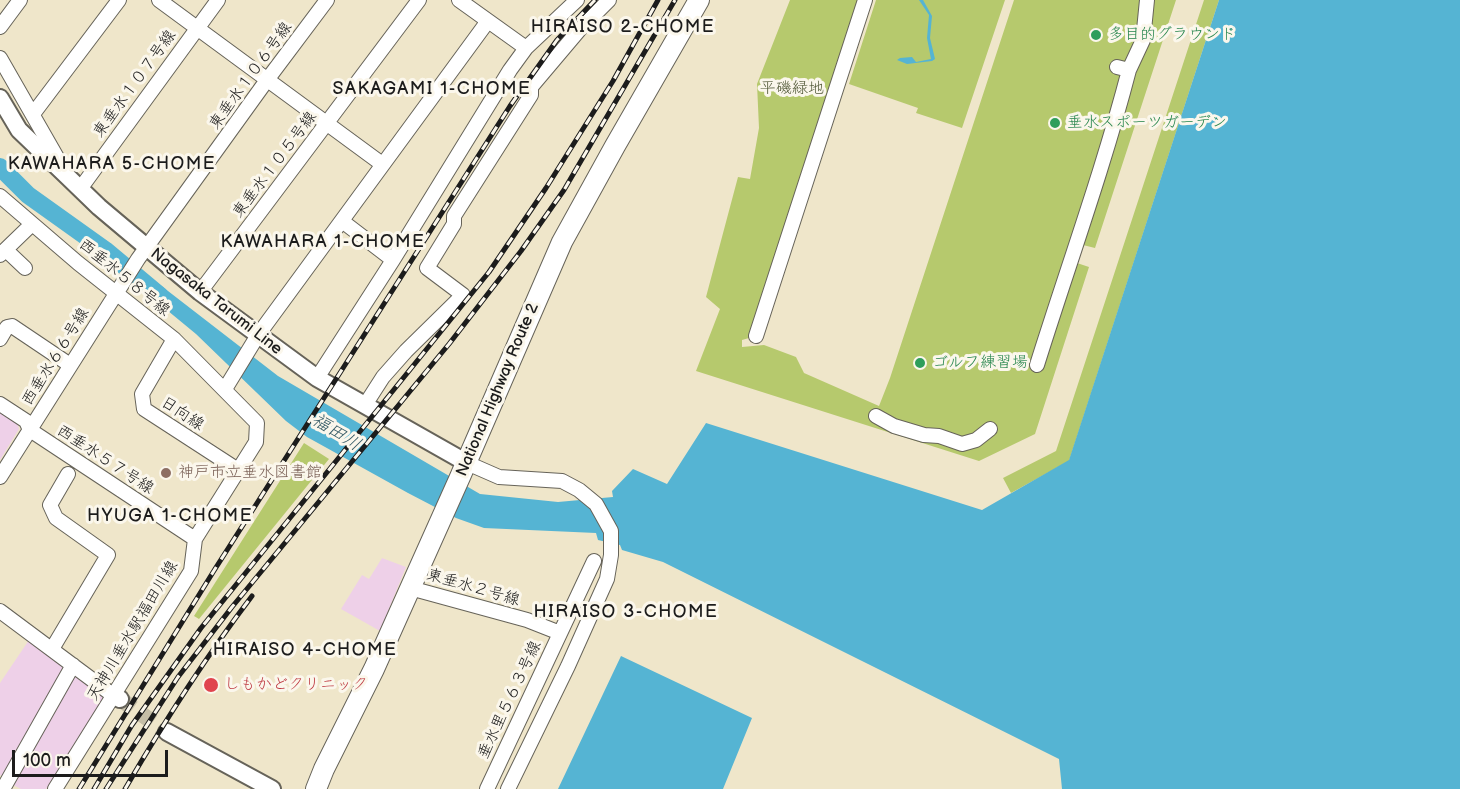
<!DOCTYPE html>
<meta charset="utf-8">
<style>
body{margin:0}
#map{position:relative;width:1460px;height:789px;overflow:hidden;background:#efe6ca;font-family:"Balsamiq Sans",sans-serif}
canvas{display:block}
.scale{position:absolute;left:12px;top:750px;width:156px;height:27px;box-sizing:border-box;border:3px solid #1c1c1c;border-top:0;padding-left:8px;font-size:18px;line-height:21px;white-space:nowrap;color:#1c1c1c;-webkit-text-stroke:4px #fbf7ec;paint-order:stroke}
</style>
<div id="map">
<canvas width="1460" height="789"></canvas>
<div class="scale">100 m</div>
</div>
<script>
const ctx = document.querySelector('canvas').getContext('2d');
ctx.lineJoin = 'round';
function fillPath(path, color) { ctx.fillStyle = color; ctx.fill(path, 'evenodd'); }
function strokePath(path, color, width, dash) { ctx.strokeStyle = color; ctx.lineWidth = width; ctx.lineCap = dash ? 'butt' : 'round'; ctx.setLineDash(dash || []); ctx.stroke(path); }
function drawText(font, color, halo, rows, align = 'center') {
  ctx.font = font + ' "Balsamiq Sans","Klee One",sans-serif'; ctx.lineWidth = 6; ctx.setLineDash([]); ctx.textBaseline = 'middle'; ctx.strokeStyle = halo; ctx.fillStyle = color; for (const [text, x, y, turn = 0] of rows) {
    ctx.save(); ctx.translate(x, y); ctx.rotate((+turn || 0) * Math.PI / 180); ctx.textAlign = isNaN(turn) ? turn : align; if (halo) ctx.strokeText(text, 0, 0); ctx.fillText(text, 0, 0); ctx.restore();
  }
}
fillPath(new Path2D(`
 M 0,411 L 17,422 L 19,429 L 0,460 Z
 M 382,558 L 406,567 L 380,631 L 341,609 L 362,575 L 369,579 Z
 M 29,640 L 68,670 L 5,778 L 0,775 L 0,683 Z
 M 75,676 L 106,698 L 46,789 L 21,789 L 13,785 Z`), '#eed0e8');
fillPath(new Path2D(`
 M 790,0 L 858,0 L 749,338 L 742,340 L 742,347 L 764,345 L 796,357 L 804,373 L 879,406 L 890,378 L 1014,0 L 1176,0 L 1095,248 L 1083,245 L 1077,263 L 1089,267 L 1035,434 L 979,461 L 696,371 L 720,309 L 706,297 L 738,177 L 750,179 L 759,128 L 757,84 Z
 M 876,0 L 1005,0 L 962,128 L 916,113 L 918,108 L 849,84 Z
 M 1204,0 L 1219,0 L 1069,461 L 1011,493 L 1003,478 L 1056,451 Z
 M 304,443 L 329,459 L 199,619 L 194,616 Z`), '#b6c96d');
fillPath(new Path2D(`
 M 919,0 L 923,0 L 932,16 L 930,38 L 935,59 L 932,61 L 907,64 L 897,60 L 900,58 L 912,57 L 916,62 L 931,59 L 927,38 L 929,15 Z
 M 1219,0 L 1460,0 L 1460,789 L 1062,789 L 1059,759 L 663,562 L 622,550 L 620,545 L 598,540 L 596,533 L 484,528 L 456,518 L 408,493 L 307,437 L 286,421 L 196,334 L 139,287 L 146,274 L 278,376 L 480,494 L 558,502 L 613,497 L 612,491 L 633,469 L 667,484 L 706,423 L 982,510 L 1069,460 Z
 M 621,656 L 752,718 L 723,789 L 558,789 Z`), '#55b4d3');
strokePath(new Path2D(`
 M 0,167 L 28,195 L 105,250 L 160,296`), '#55b4d3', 18);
strokePath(new Path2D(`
 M 120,699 L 167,732`), '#c5bea7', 16, [16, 8]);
const minor = new Path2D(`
 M 159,0 L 382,164
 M 459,0 L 526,48
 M 0,27 L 20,0
 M 0,58 L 63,168
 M 1117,67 L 1129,70 L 1143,40 L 1147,0
 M 33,114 L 119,0
 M 80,189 L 218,0
 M 0,196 L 78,263 L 174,339 L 257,423 L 256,442 L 195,539 L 191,571 L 55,789
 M 342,221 L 393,260
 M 6,250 L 25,268
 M 0,255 L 32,224
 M 200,292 L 419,0
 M 756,336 L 865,0
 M 0,339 L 7,327 L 12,326 L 70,365
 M 174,339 L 142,394 L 144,409 L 238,470
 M 1037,365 C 1068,266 1103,170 1129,70
 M 317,378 L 393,260 L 510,70 L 526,48 L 577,0
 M 225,389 L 258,335 L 488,21
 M 0,404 L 26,421 L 30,430 L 195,539
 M 365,405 L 383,377 L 406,351 L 463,295 L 427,268 L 454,224 L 454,216 L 531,95 L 531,87 L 580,29 L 609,0
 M 876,416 L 894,426 L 924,435 L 939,436 L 962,444 L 976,440 L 990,429
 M 467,463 L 499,477 L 562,481 L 579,490 L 596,504 L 611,531 L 611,555 L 607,579 L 568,666 L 508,789
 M 0,477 L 138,259 L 267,80 L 327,0
 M 410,588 L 527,620 L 560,633
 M 0,611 L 114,696
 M 52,649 L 108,555 L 56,518 L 50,505 L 68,474
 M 3,789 L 73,665
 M 487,789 L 594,561`);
const major = new Path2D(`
 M 0,98 L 19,130 L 69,178 L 99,207 L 200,292 L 317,378 L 467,463
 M 114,696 L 120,699
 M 167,732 L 272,789`);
const highway = new Path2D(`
 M 316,789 L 324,769 L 374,669 L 460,477 L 562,242 L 615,146 L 699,0`);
strokePath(minor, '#666359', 16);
strokePath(major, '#666359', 20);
strokePath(highway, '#666359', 22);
strokePath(minor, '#fff', 14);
strokePath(major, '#fff', 16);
strokePath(highway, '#fff', 20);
const rail = new Path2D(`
 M 79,789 L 215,569 L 510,106 L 557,40 L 595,0
 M 94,789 L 132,725 L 201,628 L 489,272 L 546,188 L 613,81 L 658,0
 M 106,789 L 178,677 L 232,607 L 449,344 L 521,251 L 564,190 L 675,0
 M 125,789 C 164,722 205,658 252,596`);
strokePath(rail, '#1c1c1c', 5);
strokePath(rail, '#fbf7ec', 3, [9]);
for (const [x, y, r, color] of [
 [1096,35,6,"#2e9e5b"],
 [1055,123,6,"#2e9e5b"],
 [920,363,6,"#2e9e5b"],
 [166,473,6,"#8d6e63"],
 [211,685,8,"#e0444e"]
]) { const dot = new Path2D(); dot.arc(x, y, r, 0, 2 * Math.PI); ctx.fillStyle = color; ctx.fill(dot); strokePath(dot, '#fbf7ec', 2); }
drawText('16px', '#27864d', '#fbf7ec', [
 ["多目的グラウンド",1108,35],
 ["垂水スポーツガーデン",1067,123],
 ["ゴルフ練習場",932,363]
], 'left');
drawText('16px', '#1c1c1c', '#fbf7ec', [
 ["東垂水１０６号線",251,76,-54],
 ["東垂水１０７号線",135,84,-54],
 ["東垂水１０５号線",275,165,-53],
 ["西垂水５８号線",124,278,39],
 ["Nagasaka Tarumi Line",216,302,38],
 ["西垂水６６号線",56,357,-58],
 ["National Highway Route 2",498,390,-67],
 ["日向線",182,414,33],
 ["西垂水５７号線",105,460,33],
 ["東垂水２号線",473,588,16],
 ["天神川垂水駅福田川線",133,631,-59],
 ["垂水里５６３号線",510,700,-65]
]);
drawText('16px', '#525938', '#fbf7ec', [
 ["平磯緑地",792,89]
]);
drawText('16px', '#785e54', '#fbf7ec', [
 ["神戸市立垂水図書館",178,473]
], 'left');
drawText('16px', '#be3a42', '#fbf7ec', [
 ["しもかどクリニック",224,685]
], 'left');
ctx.letterSpacing = '1.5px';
drawText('18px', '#1c1c1c', '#fbf7ec', [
 ["HIRAISO 2-CHOME",623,27],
 ["SAKAGAMI 1-CHOME",432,89],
 ["KAWAHARA 5-CHOME",112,164],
 ["KAWAHARA 1-CHOME",323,242],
 ["HYUGA 1-CHOME",170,516],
 ["HIRAISO 3-CHOME",626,612],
 ["HIRAISO 4-CHOME",305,650]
]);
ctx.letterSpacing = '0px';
drawText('italic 18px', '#335965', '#fbf7ec', [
 ["福田川",336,433,32]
]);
</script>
